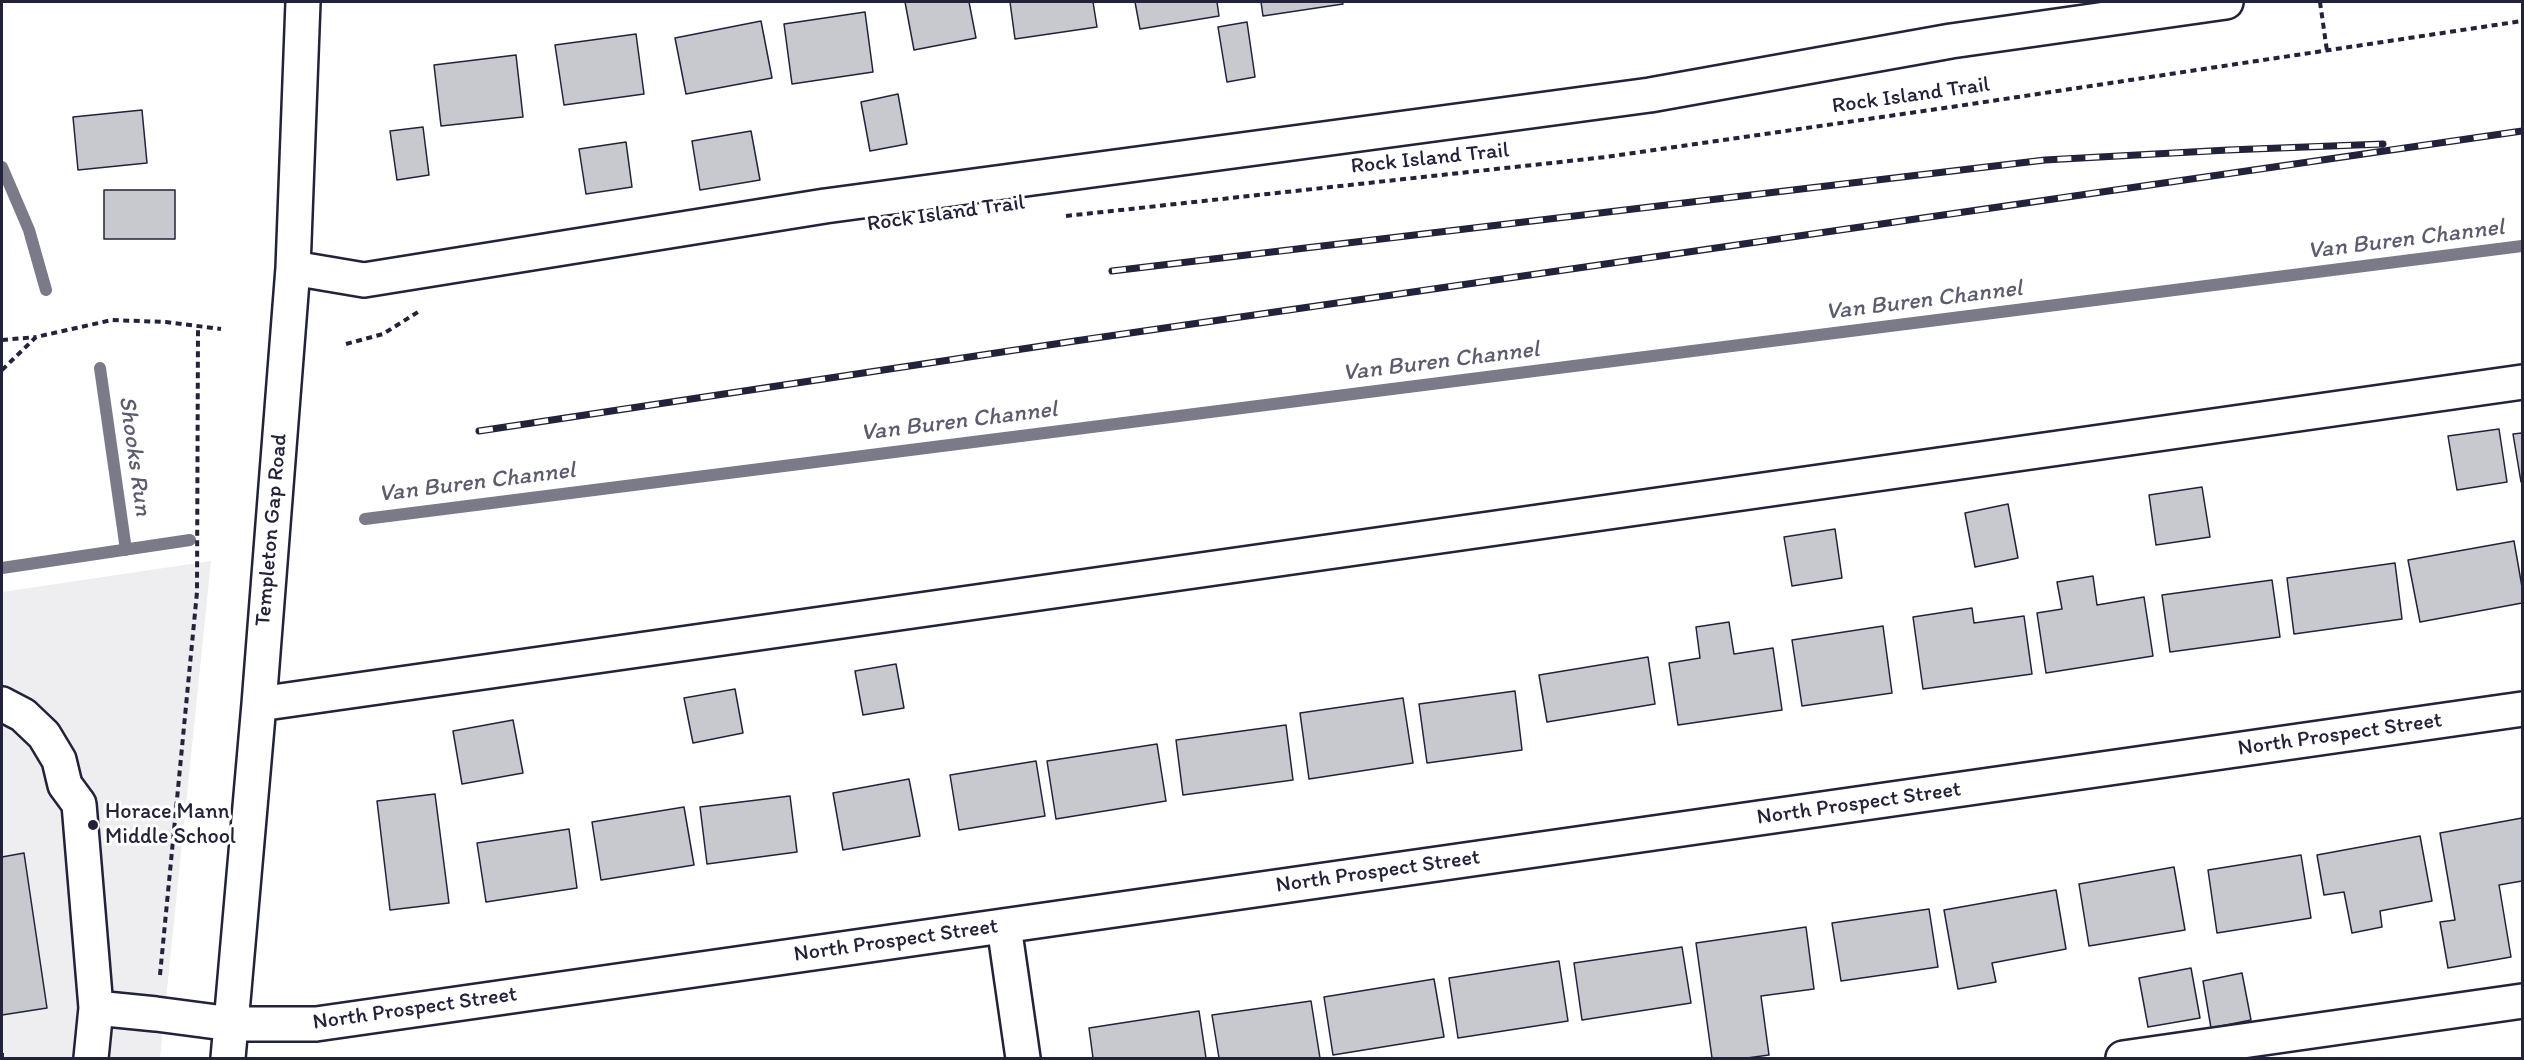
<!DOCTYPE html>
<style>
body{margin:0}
#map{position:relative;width:2524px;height:1060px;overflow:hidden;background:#fff;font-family:Itim,sans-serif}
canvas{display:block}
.frame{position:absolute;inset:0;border:3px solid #22223b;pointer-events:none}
</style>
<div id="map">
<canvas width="2524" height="1060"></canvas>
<div class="frame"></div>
</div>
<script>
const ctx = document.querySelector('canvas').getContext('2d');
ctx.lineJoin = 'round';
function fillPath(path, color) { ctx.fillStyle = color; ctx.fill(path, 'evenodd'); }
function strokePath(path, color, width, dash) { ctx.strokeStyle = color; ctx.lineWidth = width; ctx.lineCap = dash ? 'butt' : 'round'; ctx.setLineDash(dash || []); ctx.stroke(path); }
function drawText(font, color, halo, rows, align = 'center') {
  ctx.font = font + ' Itim,sans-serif'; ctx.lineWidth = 6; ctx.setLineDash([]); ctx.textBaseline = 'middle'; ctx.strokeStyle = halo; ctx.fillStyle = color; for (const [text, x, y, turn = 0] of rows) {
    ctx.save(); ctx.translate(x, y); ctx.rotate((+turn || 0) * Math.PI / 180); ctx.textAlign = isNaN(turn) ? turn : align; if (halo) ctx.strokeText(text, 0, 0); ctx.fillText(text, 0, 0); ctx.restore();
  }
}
fillPath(new Path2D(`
 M 211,561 L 160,1058 L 2,1058 L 2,592 Z`), '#eeeef1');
strokePath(new Path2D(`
 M 2,167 L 29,230 L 46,290
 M 100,368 L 126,550
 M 365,519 L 2522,246
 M 2,568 L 190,540`), '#7a7a88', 12);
const building = new Path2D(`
 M 905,2 L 969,2 L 976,38 L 914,50 Z
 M 1010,2 L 1093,2 L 1097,27 L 1015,39 Z
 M 1135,2 L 1217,2 L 1219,16 L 1140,29 Z
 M 1261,2 L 1342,2 L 1343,4 L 1263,16 Z
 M 865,12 L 873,72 L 792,84 L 784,24 Z
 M 761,21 L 772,78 L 686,94 L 675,38 Z
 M 1247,22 L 1255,77 L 1227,82 L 1218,27 Z
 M 636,34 L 644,94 L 564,105 L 555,45 Z
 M 516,55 L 523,117 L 441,126 L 434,65 Z
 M 898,94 L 907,144 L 870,151 L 861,102 Z
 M 142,110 L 147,163 L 78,170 L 73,117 Z
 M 423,127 L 429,175 L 397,180 L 390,131 Z
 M 751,131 L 760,180 L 700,190 L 692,141 Z
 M 626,142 L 632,187 L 586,194 L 579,149 Z
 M 104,190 L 175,190 L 175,239 L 104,239 Z
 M 2499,429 L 2507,482 L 2457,490 L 2448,436 Z
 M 2522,433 L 2522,482 L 2521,482 L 2513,434 Z
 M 2202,487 L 2210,537 L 2156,545 L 2149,495 Z
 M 2008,504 L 2018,558 L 1975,567 L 1965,513 Z
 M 1835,529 L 1842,578 L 1792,586 L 1784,537 Z
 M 2514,541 L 2522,587 L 2522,603 L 2420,622 L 2408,560 Z
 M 2395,563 L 2402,619 L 2294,634 L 2287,578 Z
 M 2093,576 L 2097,605 L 2144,597 L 2153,656 L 2046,673 L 2037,613 L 2062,609 L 2057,582 Z
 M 2272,580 L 2280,637 L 2170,652 L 2162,595 Z
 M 1972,608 L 1974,623 L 2024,616 L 2032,674 L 1923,689 L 1913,617 Z
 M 1729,622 L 1734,654 L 1773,648 L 1782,710 L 1678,725 L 1669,663 L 1700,658 L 1696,627 Z
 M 1883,626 L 1892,693 L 1802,706 L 1792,640 Z
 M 1648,657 L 1655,704 L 1547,722 L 1539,675 Z
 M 896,664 L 904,708 L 863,715 L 855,671 Z
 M 735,689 L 743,733 L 693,743 L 684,698 Z
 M 1515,691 L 1522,750 L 1427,763 L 1419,704 Z
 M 1403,698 L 1413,763 L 1309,779 L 1300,713 Z
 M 513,720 L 523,773 L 462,784 L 453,731 Z
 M 1286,725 L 1293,780 L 1183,795 L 1176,740 Z
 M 1157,744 L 1166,801 L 1056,819 L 1047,761 Z
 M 1036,761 L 1045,816 L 959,830 L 950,775 Z
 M 909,779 L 920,836 L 843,850 L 833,793 Z
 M 435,794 L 449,903 L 390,910 L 377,801 Z
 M 790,796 L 797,852 L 707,864 L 700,807 Z
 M 684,807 L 694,865 L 601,880 L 592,822 Z
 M 2522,818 L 2522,881 L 2499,885 L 2511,957 L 2448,968 L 2440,922 L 2455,920 L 2440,833 Z
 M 569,829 L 577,888 L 486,902 L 477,843 Z
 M 2420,836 L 2432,901 L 2380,911 L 2382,927 L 2352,933 L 2344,892 L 2324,895 L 2317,855 Z
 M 24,853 L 47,1008 L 2,1015 L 2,857 Z
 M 2301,855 L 2311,918 L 2217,933 L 2208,870 Z
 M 2174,867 L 2185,930 L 2089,946 L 2079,884 Z
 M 2056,890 L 2066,949 L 1992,963 L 1996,982 L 1958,989 L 1944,910 Z
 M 1929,909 L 1938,967 L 1841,981 L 1832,923 Z
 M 1806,927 L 1814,989 L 1761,996 L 1769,1055 L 1747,1058 L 1712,1058 L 1696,943 Z
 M 1682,947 L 1691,1003 L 1582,1020 L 1574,963 Z
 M 1559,961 L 1568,1021 L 1458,1038 L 1449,978 Z
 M 2191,968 L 2200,1018 L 2148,1027 L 2139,978 Z
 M 2242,973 L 2251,1020 L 2211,1028 L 2203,981 Z
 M 1434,979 L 1444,1037 L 1333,1055 L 1324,997 Z
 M 1311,1001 L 1320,1058 L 1219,1058 L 1212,1015 Z
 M 1199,1011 L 1206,1058 L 1093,1058 L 1089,1028 Z`);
fillPath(building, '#c8c8cf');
strokePath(building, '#22223b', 1.5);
const minor = new Path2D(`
 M 293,268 L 364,280 L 825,206 L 1650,95 L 1951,41 L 2226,2
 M 2,704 L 23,715 L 44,735 L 59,760 L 65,785 L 79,804 L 96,1008 L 91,1058
 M 259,704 L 2522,382
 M 1004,926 L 1023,1058
 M 96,1008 L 156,1014 L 232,1024 L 316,1024 L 2522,709
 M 228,1058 L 259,704 L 293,268 L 303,2
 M 2123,1058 L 2522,1001`);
strokePath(minor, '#22223b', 38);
strokePath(new Path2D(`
 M 2320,2 L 2327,51
 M 1066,216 L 1606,157 L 1958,106 L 2522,21
 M 2,340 L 36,337
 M 346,344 L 383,334 L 418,312
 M 2,370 L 36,337 L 112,320 L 166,322 L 221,329
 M 160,975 L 197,592 L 198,327
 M 2,1053 L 2,1058`), '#22223b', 4, [6, 4.5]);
strokePath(minor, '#fff', 33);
const rail = new Path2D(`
 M 1112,271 L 2045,160 L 2228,150 L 2383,144
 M 479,431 L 1075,341 L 2522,131`);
strokePath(rail, '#22223b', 7);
strokePath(rail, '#fff', 4.5, [14]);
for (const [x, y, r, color] of [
 [93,825,6,"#22223b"]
]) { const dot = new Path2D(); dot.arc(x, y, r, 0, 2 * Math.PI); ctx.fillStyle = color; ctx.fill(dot); strokePath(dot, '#fff', 2); }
drawText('22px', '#22223b', '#fff', [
 ["Rock Island Trail",1911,96,-8],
 ["Rock Island Trail",1430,159,-6],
 ["Rock Island Trail",946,214,-8],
 ["Templeton Gap Road",272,530,-85],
 ["North Prospect Street",2340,735,-8],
 ["North Prospect Street",1859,804,-8],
 ["North Prospect Street",1378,872,-8],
 ["North Prospect Street",896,941,-8],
 ["North Prospect Street",415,1009,-8]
]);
drawText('22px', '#22223b', '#fff', [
 ["Horace Mann",105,812],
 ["Middle School",105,837]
], 'left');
drawText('italic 24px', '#5c5c6f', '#fff', [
 ["Van Buren Channel",2406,240,-7],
 ["Van Buren Channel",1924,301,-7],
 ["Van Buren Channel",1441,362,-7],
 ["Van Buren Channel",959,422,-7],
 ["Shooks Run",134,456,82],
 ["Van Buren Channel",477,483,-7]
]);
</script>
